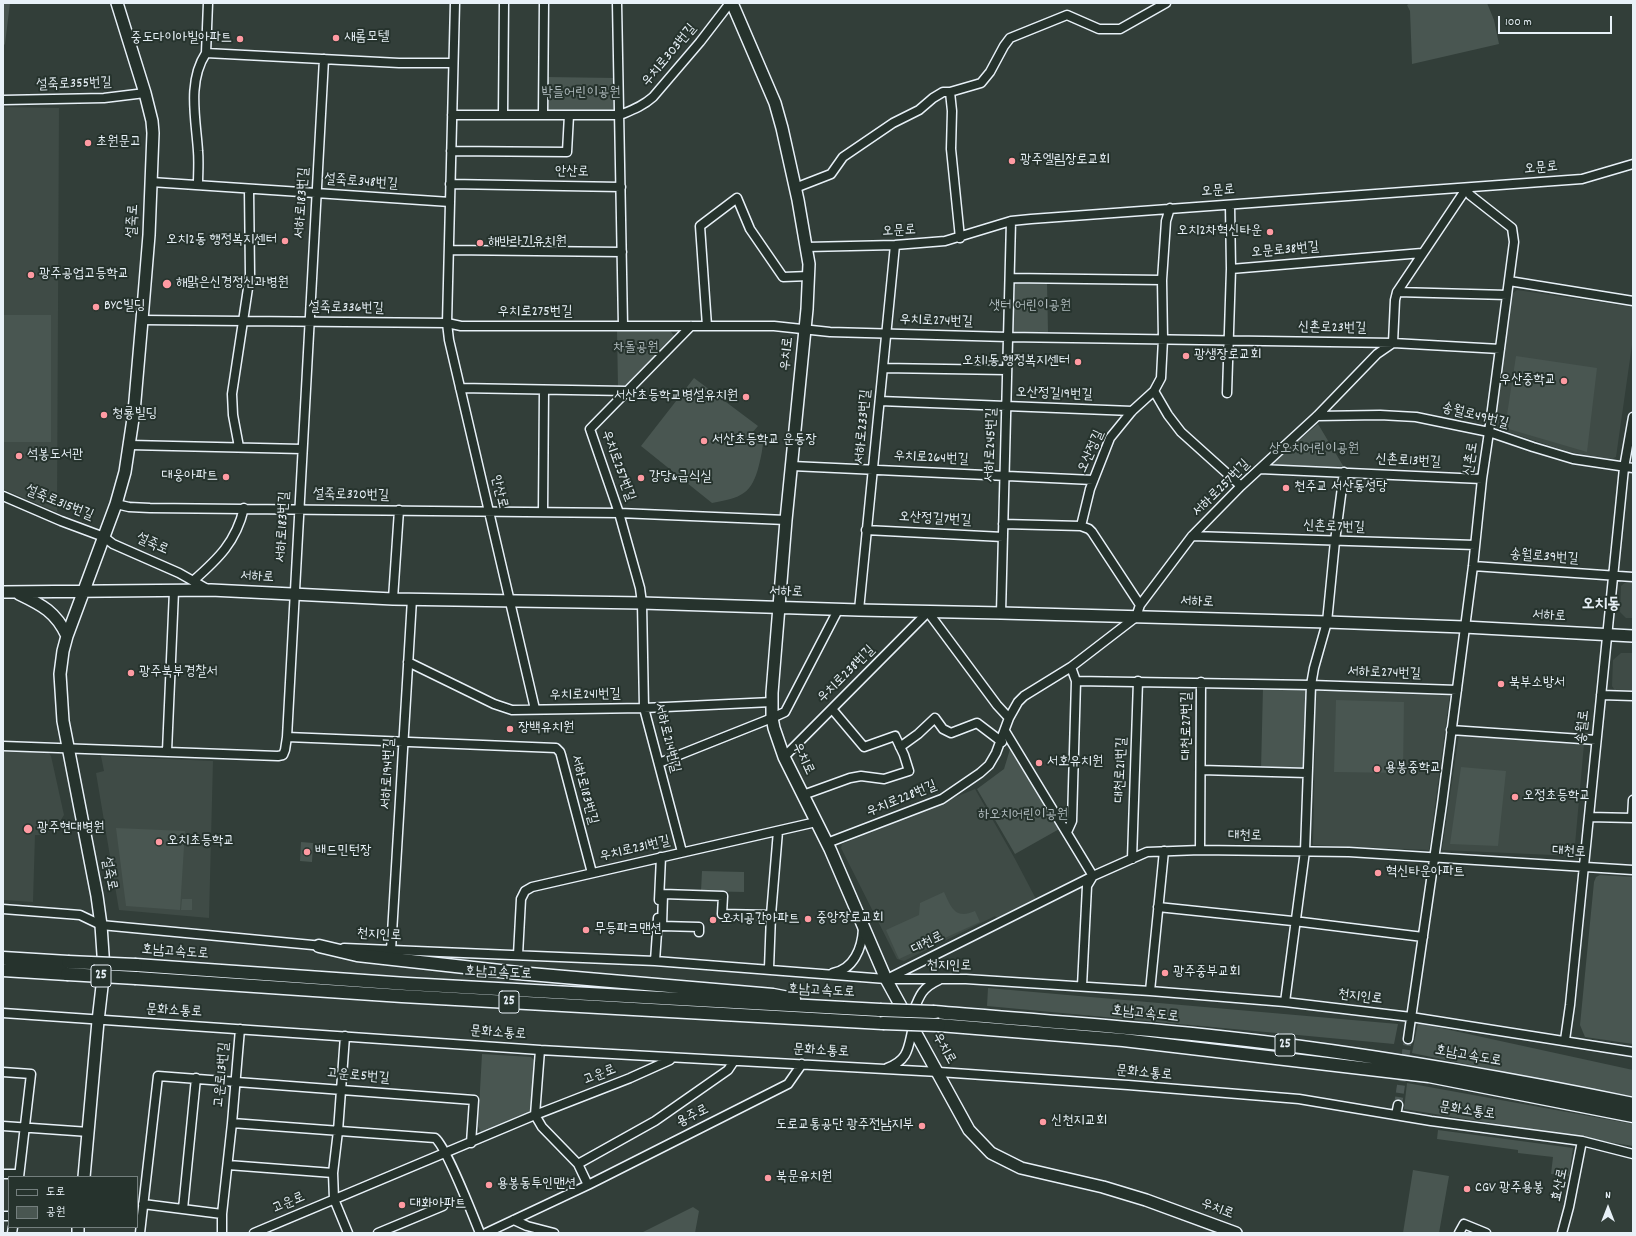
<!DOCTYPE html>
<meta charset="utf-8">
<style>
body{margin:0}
#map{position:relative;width:1636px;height:1236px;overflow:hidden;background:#323e39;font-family:Dekko,"Poor Story",sans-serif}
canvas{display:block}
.frame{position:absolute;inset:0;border:4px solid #e8f1f8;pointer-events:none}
.legend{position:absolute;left:8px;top:1176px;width:130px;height:52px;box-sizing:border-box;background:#26332d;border:1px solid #747f7e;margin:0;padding:5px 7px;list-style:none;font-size:12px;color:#e8f1f8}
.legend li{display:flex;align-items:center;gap:8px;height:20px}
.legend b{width:20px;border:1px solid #747f7e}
.north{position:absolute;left:1588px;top:1188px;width:40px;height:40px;-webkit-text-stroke:3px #26332d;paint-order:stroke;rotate:0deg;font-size:11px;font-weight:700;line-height:16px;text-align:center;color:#e8f1f8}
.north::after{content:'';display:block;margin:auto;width:14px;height:18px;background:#e8f1f8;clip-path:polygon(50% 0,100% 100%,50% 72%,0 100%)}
.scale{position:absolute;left:1498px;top:16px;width:114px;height:18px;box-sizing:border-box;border:2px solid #e8f1f8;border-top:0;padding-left:5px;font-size:12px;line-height:14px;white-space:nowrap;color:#e8f1f8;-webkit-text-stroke:3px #26332d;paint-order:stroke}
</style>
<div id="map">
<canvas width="1636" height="1236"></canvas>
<div class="frame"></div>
<ul class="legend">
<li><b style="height:5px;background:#26332d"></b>도로</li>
<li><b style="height:11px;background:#495651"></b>공원</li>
</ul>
<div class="north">N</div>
<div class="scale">100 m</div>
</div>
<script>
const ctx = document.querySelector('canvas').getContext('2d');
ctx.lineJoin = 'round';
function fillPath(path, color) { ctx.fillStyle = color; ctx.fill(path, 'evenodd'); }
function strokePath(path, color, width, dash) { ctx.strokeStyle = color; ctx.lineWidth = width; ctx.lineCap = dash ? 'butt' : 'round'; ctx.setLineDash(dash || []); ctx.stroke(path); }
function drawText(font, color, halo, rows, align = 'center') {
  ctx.font = font + ' Dekko,"Poor Story",sans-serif'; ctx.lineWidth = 4; ctx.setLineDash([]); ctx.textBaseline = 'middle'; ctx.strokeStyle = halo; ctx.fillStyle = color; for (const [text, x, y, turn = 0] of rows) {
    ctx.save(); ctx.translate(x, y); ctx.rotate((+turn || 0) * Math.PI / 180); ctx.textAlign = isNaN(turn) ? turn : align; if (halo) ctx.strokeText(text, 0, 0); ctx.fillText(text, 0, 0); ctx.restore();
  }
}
fillPath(new Path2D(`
 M 3,107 L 59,108 L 57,512 L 3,489 Z
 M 1517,290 L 1633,307 L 1633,338 L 1616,457 L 1612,459 L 1594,457 L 1566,451 L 1499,429 L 1494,423 L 1513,293 Z
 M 1628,580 L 1633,581 L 1633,618 L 1626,618 L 1620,612 L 1621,586 Z
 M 1621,653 L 1633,653 L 1633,693 L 1616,692 L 1612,686 L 1613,660 Z
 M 1316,690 L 1450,693 L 1429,850 L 1313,845 Z
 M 1459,734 L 1584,744 L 1574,856 L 1442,850 Z
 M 3,750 L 47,751 L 51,756 L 64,815 L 59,823 L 45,835 L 35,835 L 33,902 L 3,900 Z
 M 101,756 L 213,761 L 209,918 L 119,910 L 96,773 L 104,771 Z
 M 975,789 L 1015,859 L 1036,899 L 997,918 L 995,916 L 904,961 L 897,959 L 841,848 L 842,844 Z`), '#3f4b46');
fillPath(new Path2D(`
 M 3,3 L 10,3 L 5,44 L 3,46 Z
 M 1410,3 L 1487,3 L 1494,20 L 1499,44 L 1412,64 L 1410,11 L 1407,5 Z
 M 546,77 L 616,78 L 615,111 L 546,111 Z
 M 1047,282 L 1048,332 L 1013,332 L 1014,283 Z
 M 3,315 L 51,315 L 51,442 L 3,442 Z
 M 669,329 L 675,337 L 626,386 L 618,388 L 617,330 Z
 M 1516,356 L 1597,368 L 1587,452 L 1505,428 Z
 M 694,378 L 758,426 L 752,433 L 760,436 L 763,440 C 763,448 761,457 759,465 C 752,494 741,498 712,503 L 641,446 Z
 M 1318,424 L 1345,469 L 1269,466 Z
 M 1263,687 L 1308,688 L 1305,768 L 1301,772 L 1261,770 Z
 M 1336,700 L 1404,702 L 1403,773 L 1334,772 Z
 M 1011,746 L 1061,828 L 1015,854 L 977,789 L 1004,769 Z
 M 1461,767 L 1506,771 L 1498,846 L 1450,844 Z
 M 116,828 L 185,831 L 180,910 L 126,906 Z
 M 301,842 L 313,843 L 312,862 L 300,861 Z
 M 702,871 L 744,872 L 744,892 L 701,891 Z
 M 1600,875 L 1633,877 L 1633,1044 L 1585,1037 L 1580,1025 L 1594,882 L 1596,877 Z
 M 944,892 C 951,907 955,920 975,911 L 980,922 L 899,959 L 886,930 L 919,915 L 920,903 Z
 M 182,899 L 192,899 L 192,910 L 181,910 Z
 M 988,988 L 1398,1024 L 1394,1044 L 987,1006 Z
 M 1418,1023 L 1633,1070 L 1633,1099 L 1412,1053 Z
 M 482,1054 L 531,1057 L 536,1062 L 533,1106 L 528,1114 L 481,1133 L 478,1126 Z
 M 1407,1083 L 1633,1124 L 1633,1146 L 1404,1109 Z
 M 1438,1130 L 1573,1148 L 1569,1176 L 1551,1174 L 1553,1157 L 1518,1153 L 1518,1150 L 1437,1139 Z
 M 1413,1170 L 1449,1176 L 1439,1233 L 1403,1233 Z
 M 693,1207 L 699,1211 L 695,1233 L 641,1233 Z`), '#495651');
strokePath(new Path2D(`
 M 1398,1105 L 1408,1039`), '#4d5956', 8, [8, 4]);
const minor = new Path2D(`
 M 455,3 L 447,323 L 449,340 L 535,709
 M 617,3 L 623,326
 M 206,53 L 399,63 L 453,63
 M 206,53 L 208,3
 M 324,59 L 287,737 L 556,748 L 560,752 L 561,755 L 592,873
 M 950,92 L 952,111 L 951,149 L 960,238
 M 3,100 L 104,98 L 145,93
 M 452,115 L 620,115 C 632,110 643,106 653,97 L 700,42 L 730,3
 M 503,115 L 504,3
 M 543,115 L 544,3
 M 451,151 L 567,152 L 569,115
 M 151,182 L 450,202
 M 450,184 L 621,187
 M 198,185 C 198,174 199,162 198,151 C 196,119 187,82 206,53
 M 795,188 L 831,174 L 843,157 L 893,123 L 919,110 L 933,98 L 943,92 L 950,92 L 981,83 L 990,72 L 1004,46 L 1010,38 L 1067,15 L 1099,29 L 1120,29 L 1166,3
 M 806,247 L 895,245 L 945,241 L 1011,221 L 1031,219 L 1582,179 L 1633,164
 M 450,250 L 622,252
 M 1231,269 L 1422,253
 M 1010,278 L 1162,280
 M 1509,281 L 1633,301
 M 1397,292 L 1507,295
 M 142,320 L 447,323 L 461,326 L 774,326 L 830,332 L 1008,337 L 1393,343 L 1500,349
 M 707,326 L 700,226 L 737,198 L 750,229 L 783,277 L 809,276
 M 883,368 L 1007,370
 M 460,388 L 626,391
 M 1154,391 L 1168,415 L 1181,432 L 1241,486
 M 1227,393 L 1231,269 L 1230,205
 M 880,401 L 1132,411
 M 1317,416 L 1380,415 L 1416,417 L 1489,432 L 1533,447 L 1573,459 L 1633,468
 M 130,445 L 302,449
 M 239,447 L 233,415 L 232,394 L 250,275 L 249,189
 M 792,466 L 1093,480
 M 1260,469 L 1482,479
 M 3,496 L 61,521 L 104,537 L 113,544 L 179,573 L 209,590
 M 116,504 L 129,507 L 150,508 L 619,513 L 786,520
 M 543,512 L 544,390
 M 1003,524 L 1081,526
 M 866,530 L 1003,537
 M 1192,536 L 1475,545
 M 1473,566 L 1633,577
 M 193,581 C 218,559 236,542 244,508
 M 393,599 L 399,510
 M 1140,605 L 1092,532 L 1089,529 L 1081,526 L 1090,489 L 1110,438 L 1132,411 L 1154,391 L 1161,378 L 1163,339 L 1162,280 L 1166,221 L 1170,208
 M 859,610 L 895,245
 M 1001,613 L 1011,221
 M 408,662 L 494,704 L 512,710 L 644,708 L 772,702
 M 1076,681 L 1311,685 L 1457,690
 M 1601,695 L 1633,696
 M 1451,730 L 1596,740
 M 1005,731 L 1093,876 L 1087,886 L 1082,986
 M 3,746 L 278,756 L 283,755 L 285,750 L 287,737
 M 900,747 L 918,734 L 935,718 L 943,729 L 951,733 L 977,723 L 1002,742
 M 167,751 L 174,591
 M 784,757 L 928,612 L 997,705 L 1009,718
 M 659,763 L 772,718 L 785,712 L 838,610
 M 1201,770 L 1307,773
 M 803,795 L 850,778 L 861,776 L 884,779 L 909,771 L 904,755 L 895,736 L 864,747 L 832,709
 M 1589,817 L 1633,818
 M 1632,818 L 1633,800
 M 1067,832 L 1072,821 L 1076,681 L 1071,667
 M 827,843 L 942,799 L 980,773 L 989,765 L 996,753 L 1009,718 L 1018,702 L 1024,696 L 1071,667 L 1136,617 L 1140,605 L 1192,536 L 1241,486 L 1317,416 L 1377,354 L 1393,343 L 1395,300 L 1397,292 L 1466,189 L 1470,195 L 1512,228 L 1514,242 L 1489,432 L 1482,479 L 1473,566 L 1442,804 L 1408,1039
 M 1200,850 L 1201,682
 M 682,852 L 644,708 L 642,603 L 640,588 L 619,513 L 590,429 L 691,326
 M 1132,859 L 1138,681
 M 659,900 L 661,857
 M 1158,907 L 1302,922 L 1423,937
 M 3,909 L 80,915 L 101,925 L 323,946
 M 699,932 L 699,927 L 662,926 L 663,894 L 723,896 L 722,914 L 771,915
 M 344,948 L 655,961 L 886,979 L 966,979 L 1150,991 L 1285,1002 L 1411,1017 L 1633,1052
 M 391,950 L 412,599
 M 518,955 L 521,899 L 525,891 L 532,887 L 816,822
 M 655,961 L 658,918
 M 769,968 L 771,915 L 778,831
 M 833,973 C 854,969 862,948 863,929
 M 889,978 L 1093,876 L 1147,852 L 1200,850 L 1349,852 L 1633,870
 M 1150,991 L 1164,851
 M 1285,1002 L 1305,851 L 1311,685 L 1314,668 L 1327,622 L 1335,541 L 1344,472
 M 3,1013 L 540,1050 L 939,1072 L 1128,1085 L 1299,1099 L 1431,1121 L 1582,1141 L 1633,1154
 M 912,1015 C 919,997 921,988 939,980
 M 345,1036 L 338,1131 L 333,1173 L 334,1199 L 348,1233
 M 1565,1040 L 1570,1005 L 1624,468 L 1633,417
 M 540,1050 L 535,1115 L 542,1127 L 578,1164
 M 887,1068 C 909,1060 908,1048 913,1027
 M 3,1072 L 31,1074 L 19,1177
 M 1396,1115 L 1398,1105
 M 232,1123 L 435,1138 C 446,1146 473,1216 480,1233
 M 3,1126 L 89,1132
 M 228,1165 L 333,1173
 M 3,1174 L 19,1174
 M 588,1185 L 578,1164 L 655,1121 L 728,1070 L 734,1061
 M 143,1204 L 222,1214
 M 183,1209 L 196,1078
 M 3,1216 L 9,1216
 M 514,1220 L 527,1226 L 554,1233
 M 12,1233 L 13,1227
 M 140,1233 L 158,1076 L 474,1100 L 471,1143
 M 222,1233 L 222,1214 L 232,1123 L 240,1029
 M 254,1233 L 535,1115 L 630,1078 L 670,1060
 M 378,1233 L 443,1206
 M 486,1233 L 588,1185 L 788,1084 L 802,1064
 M 1459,1233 L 1464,1224 L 1486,1233
 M 1562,1233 L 1569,1207 L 1582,1141`);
const major = new Path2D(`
 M 732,3 L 775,103 L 782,128 L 798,200 L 809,264 L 807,309 L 786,520 L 772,693 L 772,718 L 774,728 L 784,757 L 830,849 L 886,979 L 969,1130 L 991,1153 L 1021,1168 L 1103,1187 L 1146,1200 L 1236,1233
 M 3,592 L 211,590 L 393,599 L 642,603 L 859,610 L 1001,613 L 1327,622 L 1464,627 L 1633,636
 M 19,594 C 42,605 56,612 67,636
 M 84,1177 L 98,1021 L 104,969 L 101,925 L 97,896 L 63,721 L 60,674 L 63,651 L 67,636 L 116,504 L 125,472 L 134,412 L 142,320 L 149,235 L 153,133 L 152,121 L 145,93 L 117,3
 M 78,1233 L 78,1227`);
const highway = new Path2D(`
 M 319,946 L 357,955 L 518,973 L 773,995 L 794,999
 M 3,958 L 68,962
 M 136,965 L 407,984 L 880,1010
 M 3,970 L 67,974
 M 136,978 L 402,996 L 883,1023
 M 934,1012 C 1054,1022 1175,1030 1294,1046 C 1408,1061 1521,1081 1633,1104
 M 939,1025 L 1123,1040 L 1429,1076 L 1633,1116`);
strokePath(minor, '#e8f1f8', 11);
strokePath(major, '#e8f1f8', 14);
strokePath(highway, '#e8f1f8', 15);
strokePath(minor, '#26332d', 8);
strokePath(major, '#26332d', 11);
strokePath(highway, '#26332d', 12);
const highwayBridge = new Path2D(`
 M 68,962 L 136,965
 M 67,974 L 136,978
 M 880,1010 L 934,1012
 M 883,1023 L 939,1025`);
strokePath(highwayBridge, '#e8f1f8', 15, []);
strokePath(highwayBridge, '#26332d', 12);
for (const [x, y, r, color] of [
 [336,38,4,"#ff9aa2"],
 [240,39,4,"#ff9aa2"],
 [88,143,4,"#ff9aa2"],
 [1012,161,4,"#ff9aa2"],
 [1270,232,4,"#ff9aa2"],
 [285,241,4,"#ff9aa2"],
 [480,243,4,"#ff9aa2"],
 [31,275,4,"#ff9aa2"],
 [167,284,5,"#ff9aa2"],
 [96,307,4,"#ff9aa2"],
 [1186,356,4,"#ff9aa2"],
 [1078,362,4,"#ff9aa2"],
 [1564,381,4,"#ff9aa2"],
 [746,397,4,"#ff9aa2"],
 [104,415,4,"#ff9aa2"],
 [704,441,4,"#ff9aa2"],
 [19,456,4,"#ff9aa2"],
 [226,477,4,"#ff9aa2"],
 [641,478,4,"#ff9aa2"],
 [1286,488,4,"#ff9aa2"],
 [131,673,4,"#ff9aa2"],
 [1501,684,4,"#ff9aa2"],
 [510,729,4,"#ff9aa2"],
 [1039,763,4,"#ff9aa2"],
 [1377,769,4,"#ff9aa2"],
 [1515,797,4,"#ff9aa2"],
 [28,829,5,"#ff9aa2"],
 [159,842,4,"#ff9aa2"],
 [307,852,4,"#ff9aa2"],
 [1378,873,4,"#ff9aa2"],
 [808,919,4,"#ff9aa2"],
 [713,920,4,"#ff9aa2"],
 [586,930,4,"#ff9aa2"],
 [1165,973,4,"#ff9aa2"],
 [1043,1122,4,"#ff9aa2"],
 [922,1126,4,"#ff9aa2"],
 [768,1178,4,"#ff9aa2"],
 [489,1185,4,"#ff9aa2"],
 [1467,1189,4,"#ff9aa2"],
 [402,1205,4,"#ff9aa2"]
]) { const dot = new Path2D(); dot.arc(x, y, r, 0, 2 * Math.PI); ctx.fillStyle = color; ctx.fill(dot); strokePath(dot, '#26332d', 1.5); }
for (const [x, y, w] of [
 [101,976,20],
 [509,1002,20],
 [1285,1045,20]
]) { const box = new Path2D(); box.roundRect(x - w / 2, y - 11, w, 22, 3); ctx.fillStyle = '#26332d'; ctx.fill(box); strokePath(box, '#e8f1f8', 1); }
drawText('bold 13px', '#e8f1f8', null, [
 ["25",101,976],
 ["25",509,1002],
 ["25",1285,1045]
]);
drawText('14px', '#e8f1f8', '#26332d', [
 ["새롬모텔",344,38],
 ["중도다이아빌아파트",232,39,"right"],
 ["초원문고",96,143],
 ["광주엘림장로교회",1020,161],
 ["오치2차혁신타운",1262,232,"right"],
 ["오치2동 행정복지센터",277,241,"right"],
 ["해바라기유치원",488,243],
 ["광주공업고등학교",39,275],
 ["해맑은신경정신과병원",176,284],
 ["BYC빌딩",104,307],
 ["광생장로교회",1194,356],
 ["오치1동 행정복지센터",1070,362,"right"],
 ["우산중학교",1556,381,"right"],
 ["서산초등학교병설유치원",738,397,"right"],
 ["청룡빌딩",112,415],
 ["서산초등학교 운동장",712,441],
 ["석봉도서관",27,456],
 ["대웅아파트",218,477,"right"],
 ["강당&급식실",649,478],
 ["천주교 서산동성당",1294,488],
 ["광주북부경찰서",139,673],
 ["북부소방서",1509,684],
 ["장백유치원",518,729],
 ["서호유치원",1047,763],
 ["용봉중학교",1385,769],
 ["오정초등학교",1523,797],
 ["광주현대병원",37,829],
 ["오치초등학교",167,842],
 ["배드민턴장",315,852],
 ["혁신타운아파트",1386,873],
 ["중앙장로교회",816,919],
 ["오치공간아파트",721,920],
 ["무등파크맨션",594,930],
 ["광주중부교회",1173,973],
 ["신천지교회",1051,1122],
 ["도로교통공단 광주전남지부",914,1126,"right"],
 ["북문유치원",776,1178],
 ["용봉동투인맨션",497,1185],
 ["CGV 광주용봉",1475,1189],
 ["대화아파트",410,1205]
], 'left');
drawText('14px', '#e8f1f8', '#26332d', [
 ["우치로303번길",670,56,-50],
 ["설죽로355번길",74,85,-2],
 ["오문로",1541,169,-5],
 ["안산로",572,173,1],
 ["설죽로348번길",361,183,4],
 ["오문로",1218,192,-4],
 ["서하로183번길",303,203,-86],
 ["설죽로",134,221,-87],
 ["오문로",899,232,-3],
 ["오문로38번길",1285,251,-5],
 ["설죽로336번길",346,309,1],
 ["우치로275번길",535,313],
 ["우치로274번길",936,322,2],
 ["신촌로23번길",1332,329,1],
 ["우치로",788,354,-84],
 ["오산정길19번길",1054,395,2],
 ["송월로49번길",1475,417,14],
 ["서하로233번길",864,427,-85],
 ["서하로245번길",992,445,-88],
 ["오산정길",1092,452,-66],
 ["우치로264번길",931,459,3],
 ["신촌로",1472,459,-81],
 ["신촌로13번길",1408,462,3],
 ["우치로257번길",617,466,70],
 ["서하로257번길",1222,489,-45],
 ["안산로",498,492,77],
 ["설죽로320번길",351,496,1],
 ["설죽로315번길",59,504,22],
 ["오산정길7번길",935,520,3],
 ["서하로183번길",284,527,-87],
 ["신촌로7번길",1334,528,2],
 ["설죽로",152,545,24],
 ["송월로39번길",1544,558,4],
 ["서하로",257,578,3],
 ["서하로",786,593,2],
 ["서하로",1197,603,2],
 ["서하로",1549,617,3],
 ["서하로274번길",1384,674,2],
 ["우치로238번길",847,675,-45],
 ["우치로241번길",585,696,-1],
 ["대천로27번길",1188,726,-90],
 ["송월로",1584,727,-84],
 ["서하로214번길",666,738,76],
 ["우치로",802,759,65],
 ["대천로21번길",1122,770,-88],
 ["서하로194번길",389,774,-87],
 ["서하로183번길",583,790,75],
 ["우치로228번길",902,800,-22],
 ["대천로",1245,837,1],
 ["우치로231번길",635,850,-13],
 ["대천로",1569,853,3],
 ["설죽로",108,874,79],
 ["천지인로",379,936,3],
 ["대천로",928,944,-26],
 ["호남고속도로",175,953,4],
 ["천지인로",949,967,1],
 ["호남고속도로",498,974,3],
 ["호남고속도로",821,992,3],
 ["천지인로",1360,998,7],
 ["문화소통로",174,1012,3],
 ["호남고속도로",1145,1015,6],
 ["문화소통로",498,1034,4],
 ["우치로",943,1049,61],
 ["문화소통로",821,1052,3],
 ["호남고속도로",1468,1057,10],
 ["문화소통로",1144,1074,5],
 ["고운로13번길",223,1075,-85],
 ["고운로",600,1076,-21],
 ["고운로5번길",358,1077,5],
 ["문화소통로",1467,1112,8],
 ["용주로",693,1117,-26],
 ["효산로",1561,1185,-78],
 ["고운로",289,1204,-23],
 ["우치로",1217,1210,21]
]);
drawText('14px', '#b0bbbe', '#26332d', [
 ["박들어린이공원",581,94],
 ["샛터 어린이공원",1030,307],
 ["차돌공원",636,349],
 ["상오치어린이공원",1314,450],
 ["하오치어린이공원",1023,816]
]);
drawText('bold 16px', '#e8f1f8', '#26332d', [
 ["오치동",1601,606]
]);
</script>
